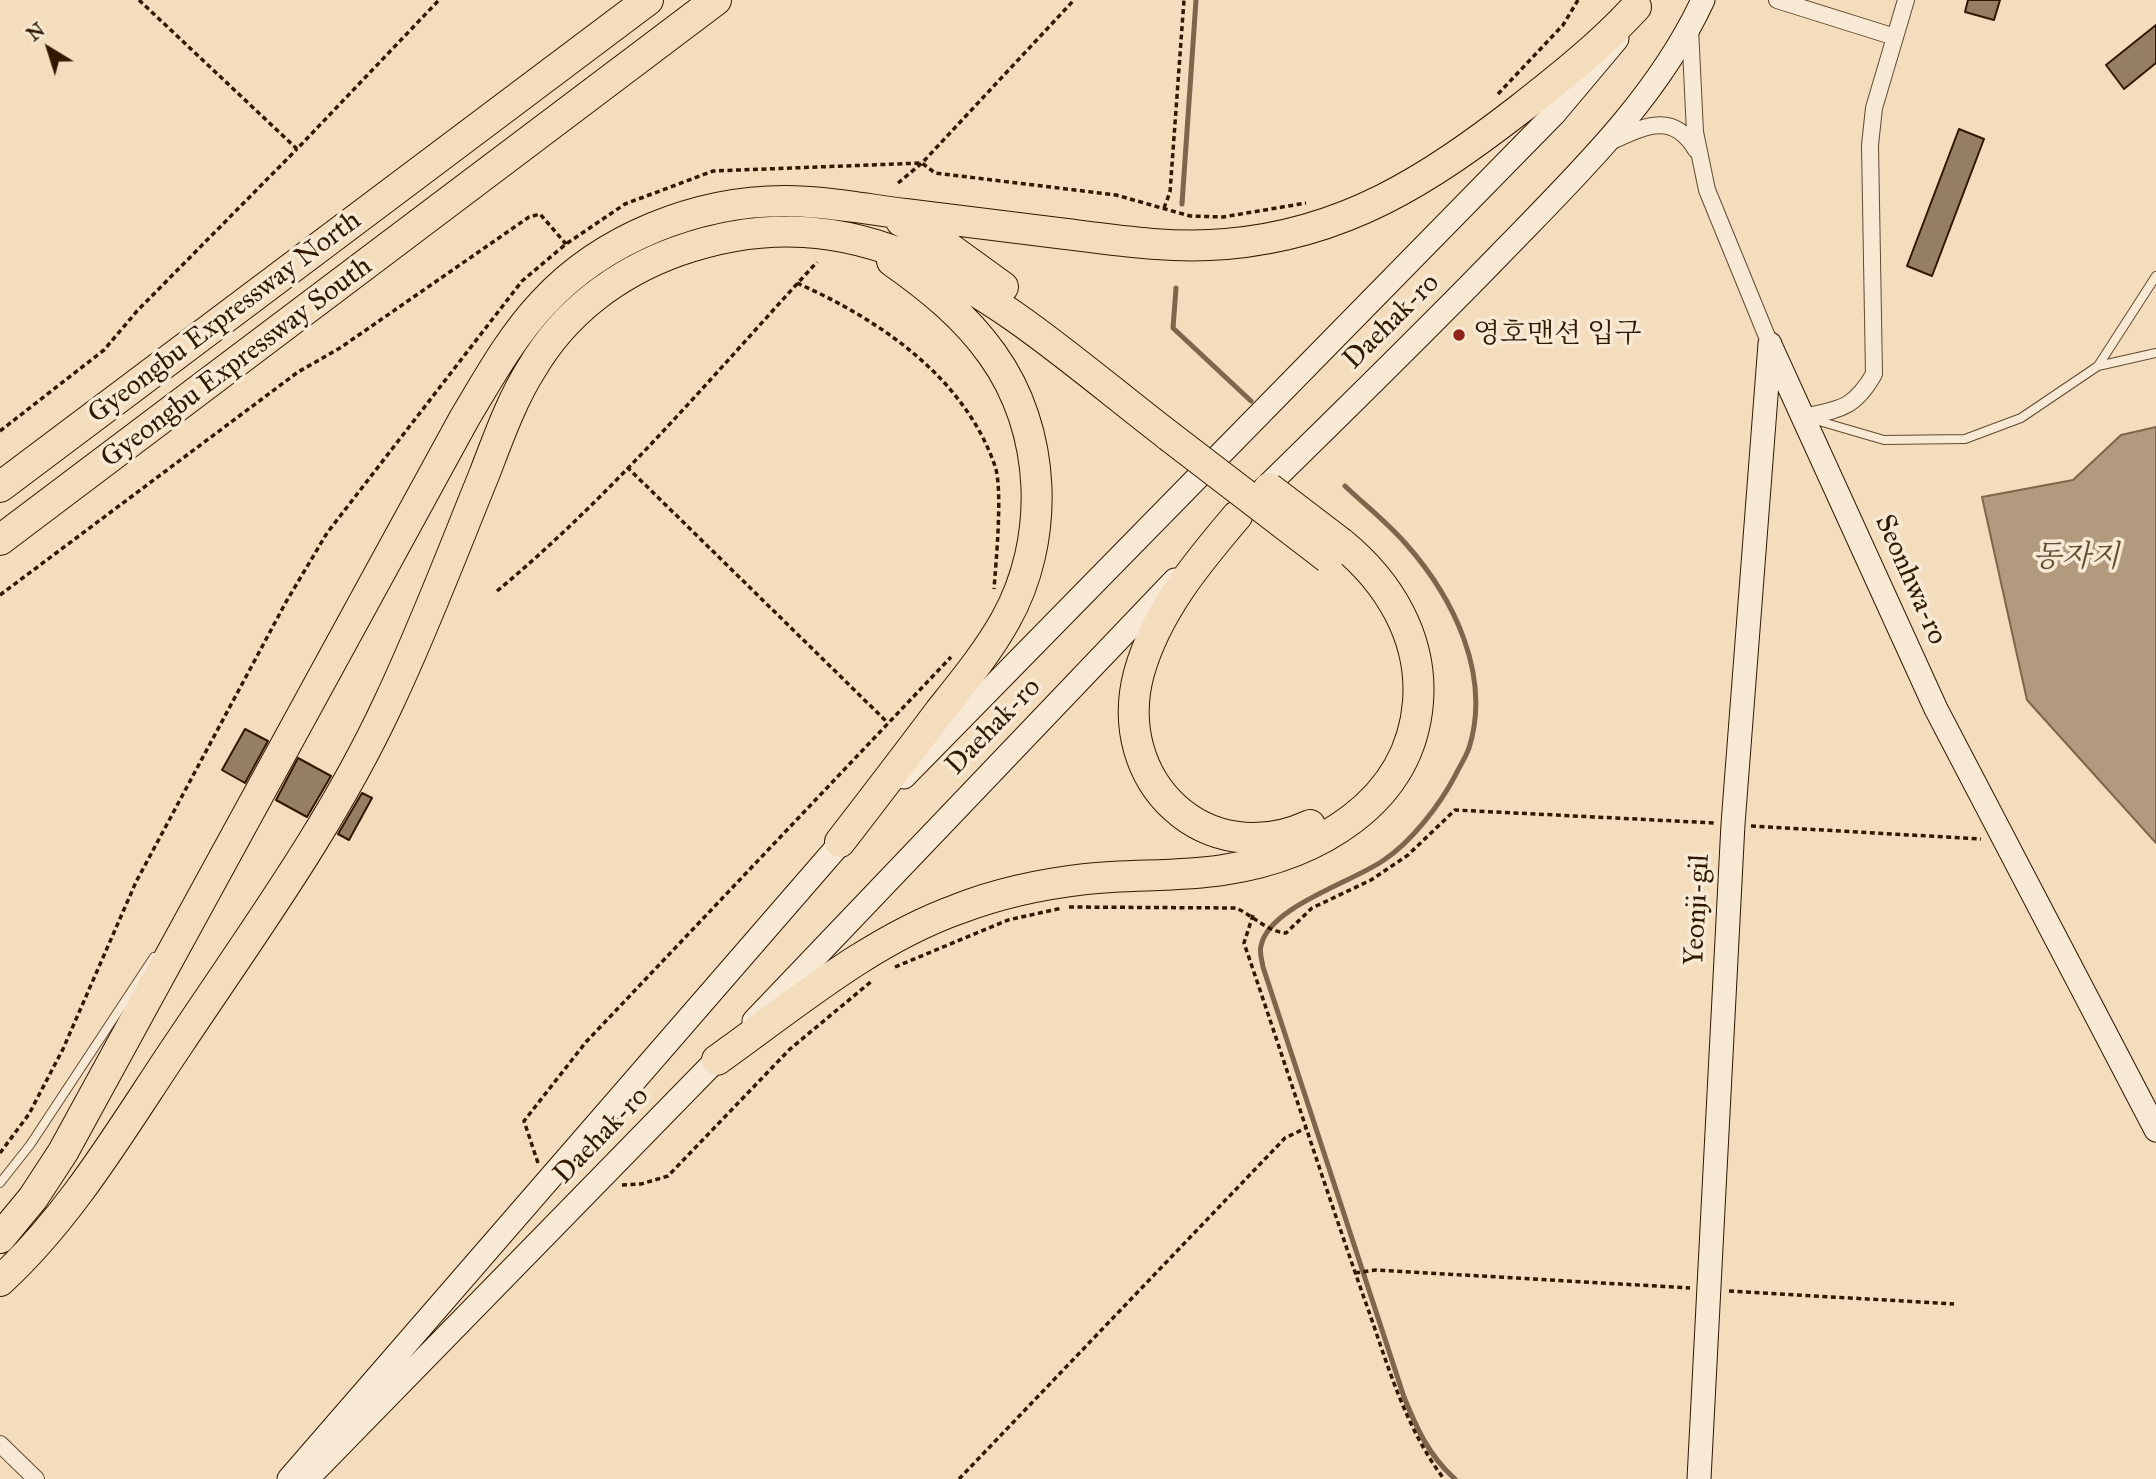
<!DOCTYPE html>
<meta charset="utf-8">
<style>
body{margin:0}
#map{position:relative;width:2156px;height:1479px;overflow:hidden;background:#f3ddbd;font-family:"IM FELL Great Primer",serif}
canvas{display:block}
.north{position:absolute;left:14px;top:14px;width:70px;height:70px;-webkit-text-stroke:5px #f7e9d4;paint-order:stroke;rotate:322deg;font-size:19px;font-weight:700;line-height:28px;text-align:center;color:#301900}
.north::after{content:'';display:block;margin:auto;width:24px;height:32px;background:#301900;clip-path:polygon(50% 0,100% 100%,50% 72%,0 100%)}
</style>
<div id="map">
<canvas width="2156" height="1479"></canvas>
<div class="north">N</div>
</div>
<script>
const ctx = document.querySelector('canvas').getContext('2d');
ctx.lineJoin = 'round';
function fillPath(path, color) { ctx.fillStyle = color; ctx.fill(path, 'evenodd'); }
function strokePath(path, color, width, dash) { ctx.strokeStyle = color; ctx.lineWidth = width; ctx.lineCap = dash ? 'butt' : 'round'; ctx.setLineDash(dash || []); ctx.stroke(path); }
function drawText(font, color, halo, rows, align = 'center') {
  ctx.font = font + ' "IM FELL Great Primer","Noto Serif KR",serif'; ctx.lineWidth = 7; ctx.setLineDash([]); ctx.textBaseline = 'middle'; ctx.strokeStyle = halo; ctx.fillStyle = color; for (const [text, x, y, turn = 0] of rows) {
    ctx.save(); ctx.translate(x, y); ctx.rotate((+turn || 0) * Math.PI / 180); ctx.textAlign = isNaN(turn) ? turn : align; if (halo) ctx.strokeText(text, 0, 0); ctx.fillText(text, 0, 0); ctx.restore();
  }
}
const water = new Path2D(`
 M 2156,427 L 2156,843 L 2027,700 L 1982,497 L 2073,480 L 2121,435 Z`);
fillPath(water, '#b19a7d');
strokePath(water, '#7d664b', 2);
strokePath(new Path2D(`
 M 1182,204 L 1196,0
 M 1176,288 L 1173,328 L 1251,401
 M 1345,486 C 1365,505 1388,523 1406,544 C 1453,597 1492,675 1469,748 C 1466,757 1459,767 1455,776 C 1439,806 1412,841 1384,860 C 1353,882 1268,907 1261,946 C 1259,952 1262,960 1263,967 L 1404,1397 C 1417,1429 1429,1456 1455,1479`), '#7d664b', 5);
const building = new Path2D(`
 M 1968,0 L 2000,0 L 1994,20 L 1965,12 Z
 M 2156,25 L 2156,63 L 2124,89 L 2106,65 Z
 M 1959,129 L 1984,139 L 1932,276 L 1907,266 Z
 M 245,729 L 268,741 L 245,783 L 222,770 Z
 M 298,758 L 331,776 L 307,817 L 276,800 Z
 M 362,793 L 372,798 L 349,840 L 338,834 Z`);
fillPath(building, '#957f62');
strokePath(building, '#301900', 2);
const lane = new Path2D(`
 M 2098,366 L 2156,353
 M 1812,419 L 1884,440 L 1965,439 L 2021,418 L 2098,366 L 2156,276
 M 0,1183 L 30,1145 L 154,957`);
const street = new Path2D(`
 M 1777,0 L 1895,37
 M 1690,28 L 1695,132 L 1707,190 L 1770,344
 M 1610,142 C 1643,127 1673,110 1696,150
 M 1803,417 C 1840,409 1854,409 1874,374 L 1870,145 L 1874,108 L 1906,0
 M 0,1444 L 36,1479`);
const secondary = new Path2D(`
 M 1771,347 L 1936,709 L 2156,1130
 M 1255,498 C 1341,414 1427,330 1510,244 C 1582,170 1659,95 1703,0
 M 904,777 L 1554,114 L 1617,39
 M 754,1021 L 1175,580
 M 289,1479 L 851,831
 M 307,1479 L 728,1048
 M 1699,1479 L 1733,824 L 1770,344`);
const highway = new Path2D(`
 M 901,221 L 945,245 L 1003,287
 M 0,487 L 648,0
 M 1237,516 C 1197,563 1156,612 1139,673 C 1110,781 1206,873 1310,825
 M 0,540 L 716,0
 M 840,842 C 874,798 907,755 940,711 C 963,682 987,653 1005,621 C 1051,540 1047,430 992,354 C 965,316 930,288 892,261
 M 717,1060 C 793,1006 869,941 958,909 C 999,893 1042,884 1086,879 C 1131,874 1178,877 1223,870 C 1315,856 1410,804 1418,702 C 1423,638 1389,582 1341,543
 M 0,1238 L 33,1198 L 63,1152 L 464,419 C 488,379 511,337 543,303 C 603,238 697,201 785,201 C 825,201 865,209 905,214 C 956,220 1007,227 1058,233 C 1114,240 1170,249 1226,244 C 1345,234 1428,180 1520,109 C 1561,77 1601,45 1636,7
 M 0,1281 C 73,1214 125,1123 180,1042 C 254,931 333,823 389,702 C 424,628 453,551 484,475 C 498,439 511,401 532,368 C 565,312 617,273 678,251 C 883,179 1019,321 1169,436`);
strokePath(lane, '#614a2f', 10);
strokePath(street, '#614a2f', 18);
strokePath(secondary, '#301900', 25);
strokePath(highway, '#301900', 32);
strokePath(new Path2D(`
 M 139,0 L 297,149 L 439,0
 M 1498,94 L 1563,25 L 1578,0
 M 898,183 L 922,163 L 1074,0
 M 1164,208 L 1170,192 L 1184,0
 M 797,283 C 880,320 964,377 995,466 C 1003,489 996,562 994,589
 M 0,431 L 104,350 L 137,311 L 297,149
 M 627,467 L 888,723
 M 497,591 C 614,494 714,374 817,262
 M 0,595 L 298,372 L 340,348 L 529,217 L 540,214 L 566,244
 M 1751,826 L 1981,839
 M 1069,907 L 1236,908 C 1252,915 1268,932 1286,933 L 1312,908 L 1371,880 L 1408,855 L 1455,810 L 1715,823
 M 1253,915 L 1244,943 C 1284,1060 1322,1178 1363,1295 C 1386,1358 1403,1425 1444,1479
 M 895,967 L 1008,920 L 1062,908
 M 0,1153 L 29,1114 L 63,1049 L 136,882 L 286,602 L 327,533 L 522,281 L 566,244 L 625,204 L 713,171 L 922,163 L 935,173 L 1116,195 L 1190,216 L 1223,217 L 1306,203
 M 538,1163 L 524,1121 L 586,1042 L 951,657
 M 622,1185 L 641,1184 L 668,1176 L 790,1049 L 873,980
 M 1355,1273 L 1376,1270 L 1690,1288
 M 1729,1291 L 1954,1304
 M 959,1479 L 1285,1138 L 1306,1128`), '#301900', 3.5, [5, 3.5]);
strokePath(lane, '#f7e9d4', 8);
strokePath(street, '#f7e9d4', 16);
strokePath(secondary, '#f7e9d4', 23);
strokePath(highway, '#f3ddbd', 30);
const highwayBridge = new Path2D(`
 M 1169,436 L 1328,558
 M 1269,488 L 1341,543`);
strokePath(highwayBridge, '#301900', 32, []);
strokePath(highwayBridge, '#f3ddbd', 30);
for (const [x, y, r, color] of [
 [1459,335,7,"#8f2418"]
]) { const dot = new Path2D(); dot.arc(x, y, r, 0, 2 * Math.PI); ctx.fillStyle = color; ctx.fill(dot); strokePath(dot, '#f7e9d4', 2.5); }
drawText('28px', '#301900', '#f7e9d4', [
 ["Gyeongbu Expressway North",225,318,-37],
 ["Daehak-ro",1392,322,-45],
 ["Gyeongbu Expressway South",237,363,-37],
 ["Seonhwa-ro",1910,580,66],
 ["Daehak-ro",994,727,-46],
 ["Yeonji-gil",1698,910,-87],
 ["Daehak-ro",602,1136,-46]
]);
drawText('28px', '#301900', '#f7e9d4', [
 ["영호맨션 입구",1473,335]
], 'left');
drawText('italic 30px', '#644d32', '#f7e9d4', [
 ["동자지",2076,559]
]);
</script>
